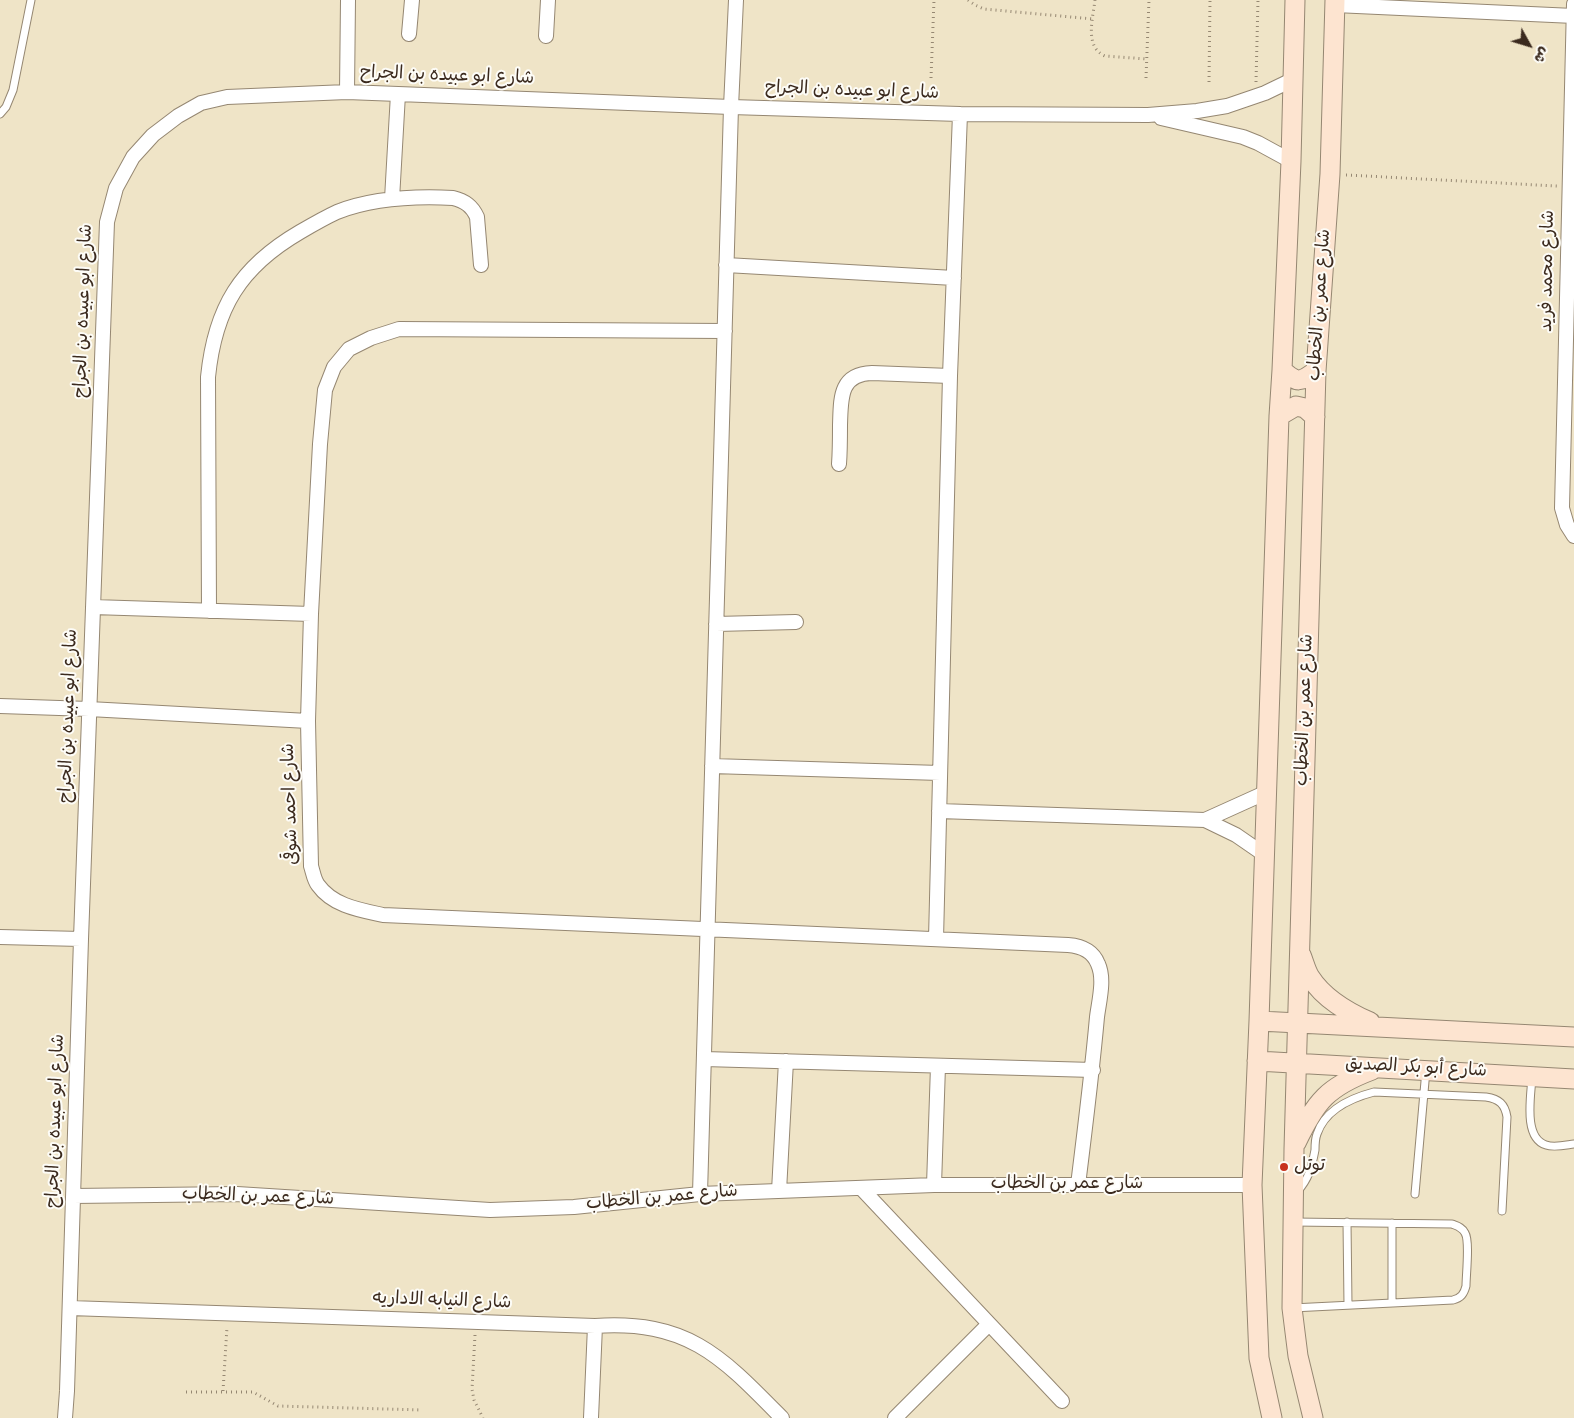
<!DOCTYPE html>
<meta charset="utf-8">
<style>
body{margin:0}
#map{position:relative;width:1574px;height:1418px;overflow:hidden;background:#efe4c7;font-family:"Indie Flower","Playpen Sans Arabic",sans-serif}
canvas{display:block}
.north{position:absolute;left:1504px;top:20px;width:50px;height:50px;-webkit-text-stroke:4px #fdfcf7;paint-order:stroke;rotate:129deg;font-size:14px;font-weight:700;line-height:20px;text-align:center;color:#3b2a1e}
.north::after{content:'';display:block;margin:auto;width:18px;height:22px;background:#3b2a1e;clip-path:polygon(50% 0,100% 100%,50% 72%,0 100%)}
</style>
<div id="map">
<canvas width="1574" height="1418"></canvas>
<div class="north">ش</div>
</div>
<script>
const ctx = document.querySelector('canvas').getContext('2d');
ctx.lineJoin = 'round';
function strokePath(path, color, width, dash) { ctx.strokeStyle = color; ctx.lineWidth = width; ctx.lineCap = dash ? 'butt' : 'round'; ctx.setLineDash(dash || []); ctx.stroke(path); }
function drawText(font, color, halo, rows, align = 'center') {
  ctx.font = font + ' "Indie Flower","Playpen Sans Arabic",sans-serif'; ctx.lineWidth = 4; ctx.setLineDash([]); ctx.textBaseline = 'middle'; ctx.strokeStyle = halo; ctx.fillStyle = color; for (const [text, x, y, turn = 0] of rows) {
    ctx.save(); ctx.translate(x, y); ctx.rotate((+turn || 0) * Math.PI / 180); ctx.textAlign = isNaN(turn) ? turn : align; if (halo) ctx.strokeText(text, 0, 0); ctx.fillText(text, 0, 0); ctx.restore();
  }
}
const lane = new Path2D(`
 M 0,114 L 6,107 L 13,90 L 31,0
 M 1532,1077 C 1531,1096 1523,1138 1546,1145 C 1554,1148 1566,1145 1574,1144
 M 1297,1192 C 1309,1179 1312,1166 1315,1150 C 1315,1145 1315,1139 1317,1134 C 1325,1110 1351,1098 1374,1092 L 1486,1097 C 1499,1099 1505,1104 1507,1117 L 1502,1211
 M 1415,1194 L 1426,1070
 M 1347,1222 L 1348,1305
 M 1392,1223 L 1392,1303
 M 1292,1308 L 1453,1300 C 1461,1298 1464,1294 1466,1286 C 1466,1275 1470,1241 1465,1233 C 1462,1227 1457,1226 1452,1224 L 1294,1222`);
const street = new Path2D(`
 M 1574,4 L 1562,508 L 1567,525 L 1574,536
 M 1335,5 L 1574,16
 M 409,34 L 412,0
 M 546,36 L 548,0
 M 347,92 L 348,0
 M 1161,118 L 1243,137 L 1258,143 L 1291,161
 M 392,199 L 398,94
 M 726,265 L 954,278
 M 725,331 L 399,329 L 371,338 L 349,349 L 334,367 L 325,390 L 320,444 L 311,614 L 308,721 L 311,866 C 313,872 314,880 318,885 C 333,906 360,910 383,915 L 1068,945 C 1081,946 1093,951 1098,964 C 1105,979 1099,1001 1097,1017 C 1092,1073 1085,1129 1078,1185
 M 839,464 C 840,451 840,438 840,425 C 841,399 839,374 872,373 L 950,376
 M 93,607 L 311,614
 M 209,611 L 208,377 C 215,308 240,267 300,232 C 312,225 324,218 337,212 C 373,198 415,196 453,198 C 465,201 472,206 477,217 L 481,265
 M 716,624 L 796,622
 M 0,706 L 89,709 L 308,721
 M 712,766 L 940,773
 M 939,811 L 1205,820 L 1236,835 L 1265,855
 M 1205,820 L 1267,792
 M 0,937 L 81,939
 M 936,939 L 950,376 L 960,114
 M 704,1059 L 1093,1070
 M 934,1185 L 938,1066
 M 861,1188 L 1062,1401
 M 779,1191 L 786,1061
 M 700,1194 L 731,107 L 736,0
 M 73,1196 L 237,1194 L 490,1210 L 574,1207 L 700,1194 L 934,1185 L 1252,1185
 M 70,1308 L 595,1326 C 688,1320 721,1356 782,1418
 M 65,1418 L 67,1391 L 81,939 L 107,222 L 116,188 L 133,157 L 153,135 L 178,116 L 201,103 L 227,97 L 347,92 L 731,107 L 960,114 L 1148,115 L 1197,111 L 1227,106 L 1265,93 L 1292,80
 M 591,1418 L 595,1326
 M 895,1418 L 989,1324`);
const secondary = new Path2D(`
 M 1282,370 C 1297,384 1301,382 1316,371
 M 1279,416 L 1296,406 L 1305,408 L 1315,417
 M 1301,955 C 1304,962 1306,971 1310,977 C 1324,999 1347,1012 1370,1022
 M 1259,1021 L 1574,1037
 M 1257,1061 L 1574,1079
 M 1296,1143 C 1316,1101 1327,1087 1372,1070
 M 1272,1418 L 1259,1358 L 1252,1185 L 1259,1021 L 1279,416 L 1282,370 L 1291,161 L 1295,0
 M 1313,1418 L 1298,1356 L 1292,1308 L 1294,1149 L 1316,371 L 1330,174 L 1335,0`);
strokePath(lane, '#958772', 9);
strokePath(street, '#958772', 16);
strokePath(secondary, '#958772', 21);
strokePath(new Path2D(`
 M 968,0 L 975,5 L 984,9 L 1093,19
 M 1095,0 C 1093,18 1084,47 1105,56 L 1147,59
 M 931,78 L 934,0
 M 1146,78 L 1149,0
 M 1209,82 L 1210,0
 M 1256,82 L 1258,0
 M 1346,175 L 1557,186
 M 475,1335 L 472,1389 L 474,1400 L 483,1418
 M 223,1391 L 227,1327
 M 186,1392 L 253,1392 L 278,1406 L 422,1410`), '#958772', 3, [1, 4]);
strokePath(lane, '#fff', 7);
strokePath(street, '#fff', 14);
strokePath(secondary, '#fde4d0', 19);
for (const [x, y, r, color] of [
 [1284,1167,5,"#c8321e"]
]) { const dot = new Path2D(); dot.arc(x, y, r, 0, 2 * Math.PI); ctx.fillStyle = color; ctx.fill(dot); strokePath(dot, '#fdfcf7', 2); }
drawText('18px', '#3b2a1e', '#fdfcf7', [
 ["شارع ابو عبيده بن الجراح",447,77,2],
 ["شارع ابو عبيده بن الجراح",852,92,2],
 ["شارع محمد فريد",1549,271,-89],
 ["شارع عمر بن الخطاب",1321,305,-86],
 ["شارع ابو عبيده بن الجراح",85,311,-88],
 ["شارع عمر بن الخطاب",1306,710,-88],
 ["شارع ابو عبيده بن الجراح",70,716,-88],
 ["شارع احمد شوقى",292,804,-92],
 ["شارع أبو بكر الصديق",1416,1069,3],
 ["شارع ابو عبيده بن الجراح",57,1121,-88],
 ["شارع عمر بن الخطاب",1067,1185],
 ["شارع عمر بن الخطاب",258,1198,2],
 ["شارع عمر بن الخطاب",662,1199,-5],
 ["شارع النيابه الاداريه",442,1302,2]
]);
drawText('18px', '#3b2a1e', '#fdfcf7', [
 ["توتل",1294,1167]
], 'left');
</script>
